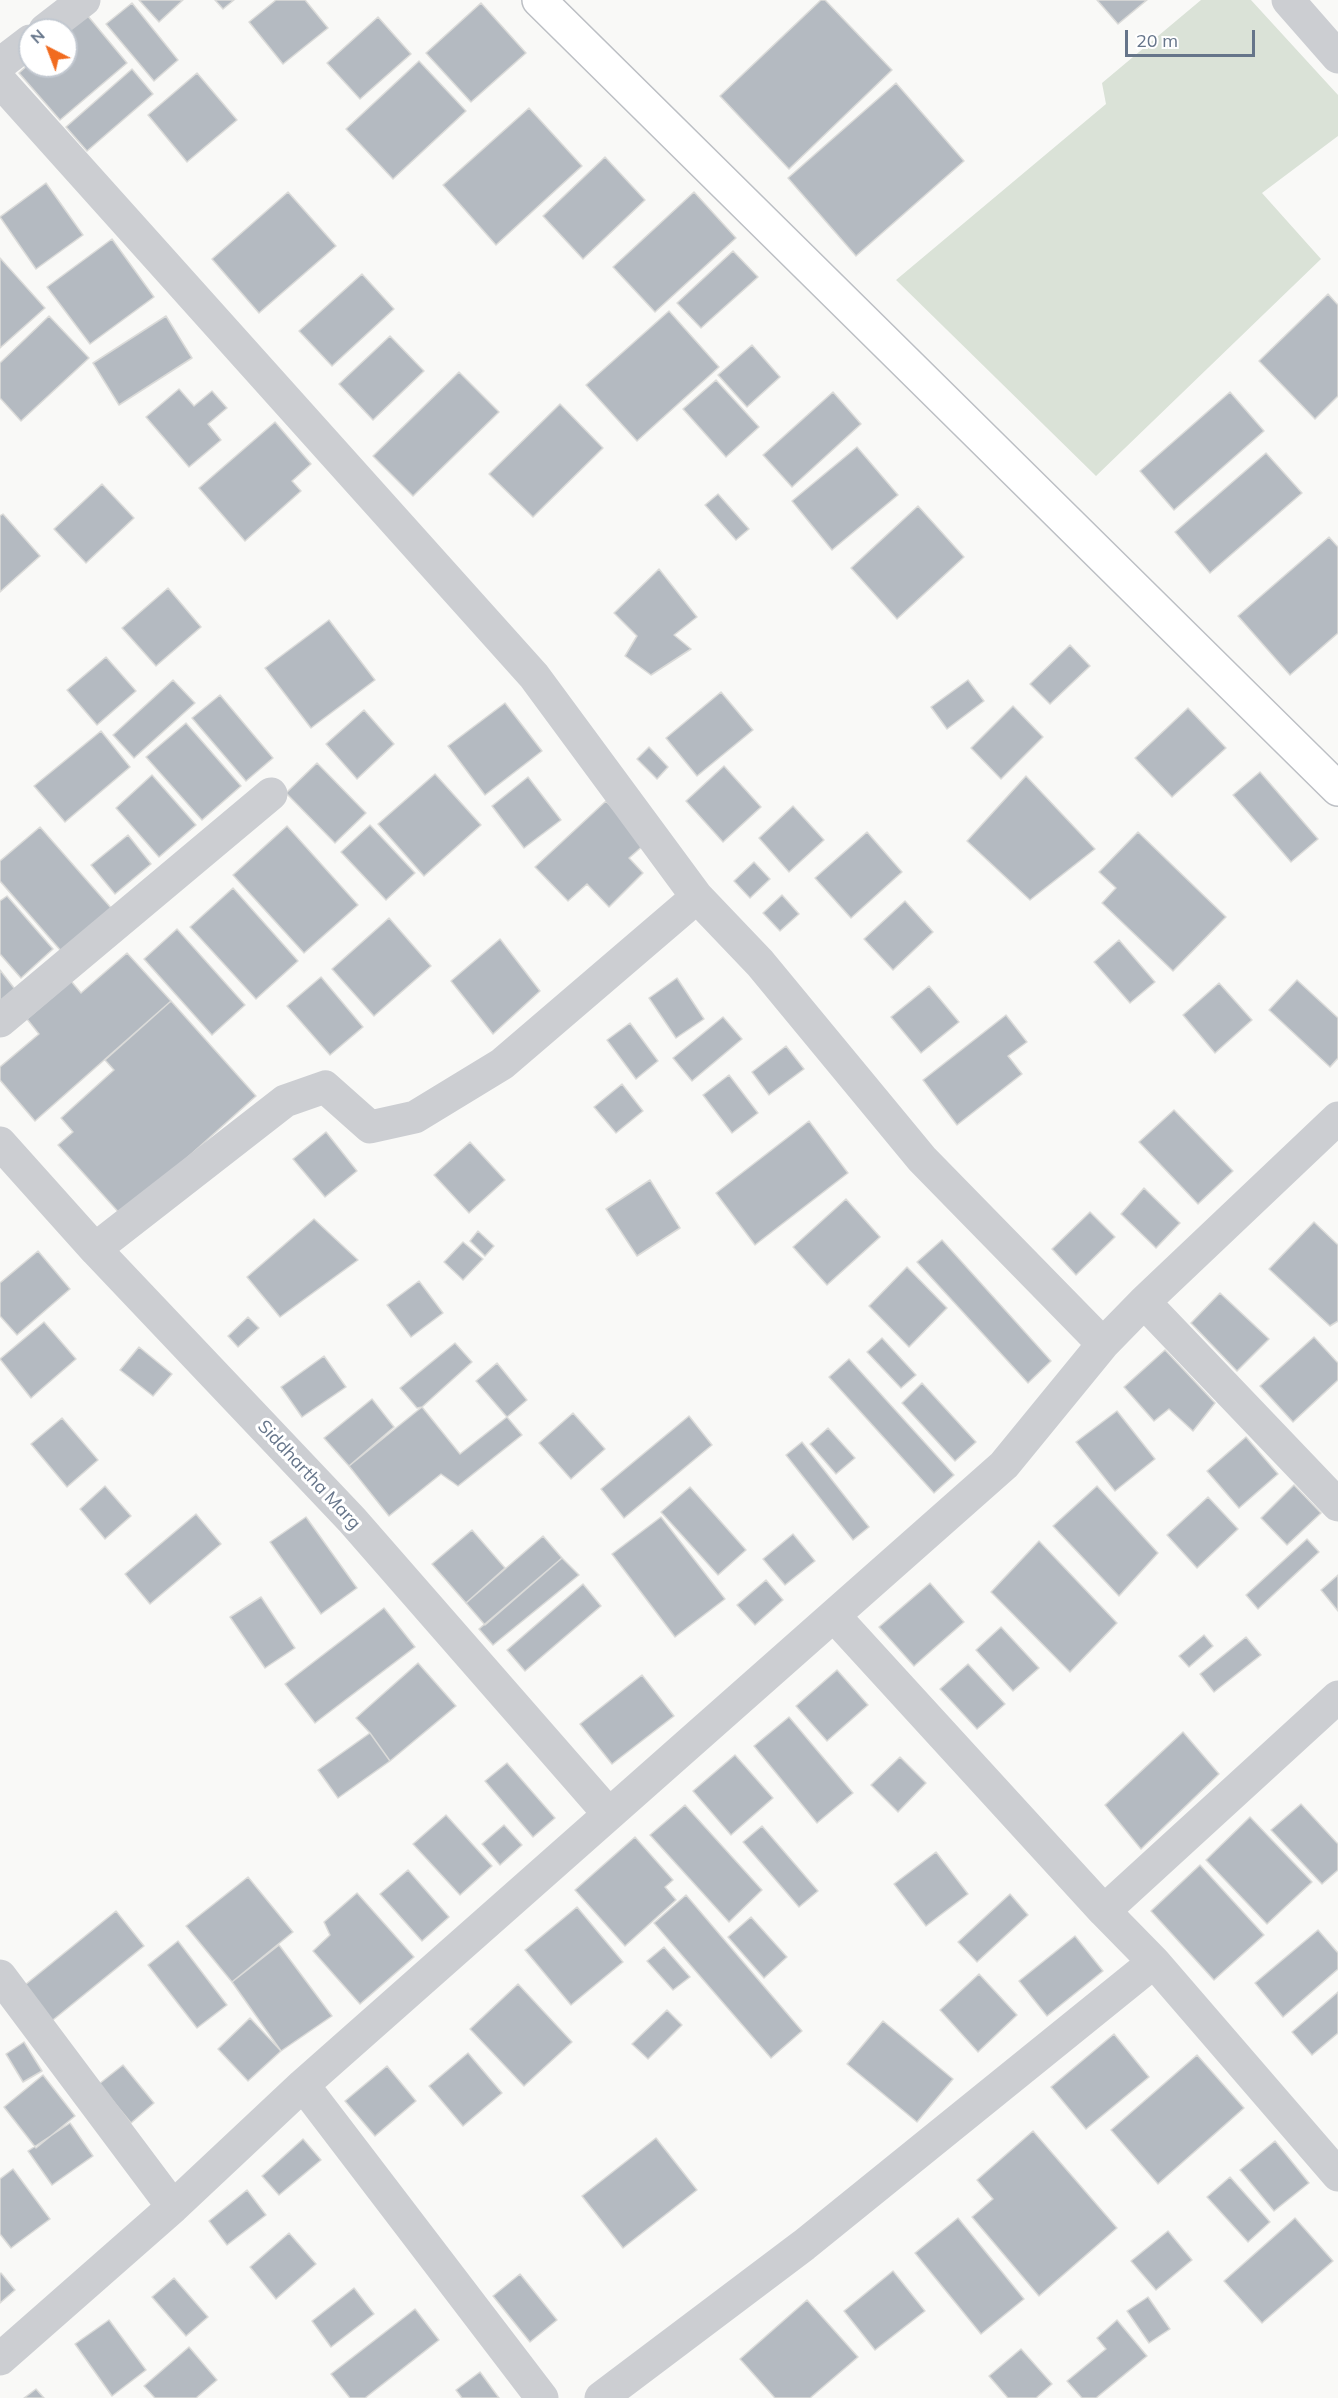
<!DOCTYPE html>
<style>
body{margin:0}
#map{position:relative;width:1338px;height:2398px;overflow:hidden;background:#f9f9f7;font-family:Mulish,sans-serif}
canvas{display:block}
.north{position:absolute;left:18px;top:18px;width:60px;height:60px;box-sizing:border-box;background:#fff;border:2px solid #c2c8d0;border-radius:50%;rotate:318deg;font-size:16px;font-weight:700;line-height:24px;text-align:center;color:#66758a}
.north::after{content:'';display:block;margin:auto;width:21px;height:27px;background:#f16b1f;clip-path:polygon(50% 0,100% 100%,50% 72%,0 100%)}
.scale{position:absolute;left:1125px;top:30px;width:130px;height:27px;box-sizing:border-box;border:3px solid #66758a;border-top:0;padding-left:8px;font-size:18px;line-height:21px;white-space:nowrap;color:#66758a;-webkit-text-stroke:4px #fff;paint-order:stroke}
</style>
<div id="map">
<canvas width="1338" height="2398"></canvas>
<div class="north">N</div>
<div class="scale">20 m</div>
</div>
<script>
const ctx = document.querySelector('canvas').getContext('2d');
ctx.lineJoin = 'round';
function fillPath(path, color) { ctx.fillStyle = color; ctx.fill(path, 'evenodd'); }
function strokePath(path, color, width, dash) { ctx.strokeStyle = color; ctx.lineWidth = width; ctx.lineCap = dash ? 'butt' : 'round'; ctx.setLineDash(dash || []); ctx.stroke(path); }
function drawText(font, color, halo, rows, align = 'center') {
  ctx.font = font + ' Mulish,sans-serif'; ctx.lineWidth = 6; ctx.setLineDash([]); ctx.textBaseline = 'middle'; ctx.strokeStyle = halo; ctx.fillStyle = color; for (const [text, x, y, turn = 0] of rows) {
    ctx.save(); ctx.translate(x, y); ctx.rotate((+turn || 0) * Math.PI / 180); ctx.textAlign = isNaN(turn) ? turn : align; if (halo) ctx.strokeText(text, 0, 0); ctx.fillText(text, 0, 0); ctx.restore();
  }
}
fillPath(new Path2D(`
 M 1201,0 L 1251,0 L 1338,95 L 1338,136 L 1262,193 L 1321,259 L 1096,476 L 896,280 L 1106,104 L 1102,83 Z`), '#dae2d7');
const building = new Path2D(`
 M 139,0 L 183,0 L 159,22 Z
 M 215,0 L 234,0 L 223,9 Z
 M 276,0 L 305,0 L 328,28 L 283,64 L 249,22 Z
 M 821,0 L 825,0 L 892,70 L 789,169 L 720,96 Z
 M 1097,0 L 1147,0 L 1118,24 Z
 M 132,3 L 178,60 L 154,81 L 106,24 Z
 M 481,3 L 526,53 L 471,102 L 426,53 Z
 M 87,15 L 127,63 L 60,120 L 19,73 L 30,63 L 30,66 L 66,66 L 66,32 Z
 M 378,17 L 411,54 L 360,99 L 327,63 Z
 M 419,61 L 466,111 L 393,179 L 346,129 Z
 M 132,69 L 153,94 L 87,151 L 66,127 Z
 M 197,73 L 237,120 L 187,162 L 148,115 Z
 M 896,83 L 964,161 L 856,256 L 788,178 Z
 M 529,108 L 582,166 L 496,245 L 443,185 Z
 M 605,157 L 645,200 L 583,259 L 543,216 Z
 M 46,183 L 83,235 L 36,269 L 0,217 Z
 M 288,192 L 336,246 L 259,313 L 212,259 Z
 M 694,192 L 736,238 L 655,312 L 613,267 Z
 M 112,239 L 154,297 L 90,344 L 47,287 Z
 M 733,251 L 758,277 L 701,328 L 677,303 Z
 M 0,258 L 45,308 L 0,348 Z
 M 362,274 L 394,309 L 332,366 L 299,331 Z
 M 1328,294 L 1338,305 L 1338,396 L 1315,419 L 1259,361 Z
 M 669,311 L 719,367 L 637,441 L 586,385 Z
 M 49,316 L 89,358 L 21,421 L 0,398 L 0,363 Z
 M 166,316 L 192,358 L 119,405 L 93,363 Z
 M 390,336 L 424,371 L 373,420 L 339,384 Z
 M 752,345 L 780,377 L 747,407 L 718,375 Z
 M 459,372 L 499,412 L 413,496 L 373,456 Z
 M 716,380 L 759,427 L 726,457 L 683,409 Z
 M 179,389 L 194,406 L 212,391 L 227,408 L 208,424 L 221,440 L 189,467 L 146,417 Z
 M 833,392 L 861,424 L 792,487 L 763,455 Z
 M 1230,392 L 1264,431 L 1174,510 L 1140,471 Z
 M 560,404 L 603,448 L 533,517 L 489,474 Z
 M 275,422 L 311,464 L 292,481 L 301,491 L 245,541 L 199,488 Z
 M 857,447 L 898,495 L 832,550 L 792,501 Z
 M 1266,453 L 1302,493 L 1210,573 L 1175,532 Z
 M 102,484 L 134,518 L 86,563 L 54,529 Z
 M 718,494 L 749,529 L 736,540 L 705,505 Z
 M 918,506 L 964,557 L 897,619 L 851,568 Z
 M 3,514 L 40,556 L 0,592 L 0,516 Z
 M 1329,537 L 1338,547 L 1338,633 L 1290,675 L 1238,616 Z
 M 659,569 L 697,617 L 674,635 L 691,649 L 651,675 L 625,656 L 637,636 L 614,613 Z
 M 168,588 L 201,627 L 156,666 L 122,628 Z
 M 329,620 L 375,680 L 311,728 L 265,668 Z
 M 1070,645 L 1090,666 L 1050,704 L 1030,684 Z
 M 106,657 L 136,691 L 97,725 L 67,690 Z
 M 173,680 L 195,703 L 134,758 L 113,735 Z
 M 968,680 L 984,701 L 947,729 L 931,707 Z
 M 721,692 L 753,730 L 697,776 L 666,738 Z
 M 220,695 L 273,758 L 246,781 L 192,718 Z
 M 505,703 L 542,751 L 485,795 L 448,746 Z
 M 1013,706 L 1043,737 L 1001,779 L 971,748 Z
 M 1188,708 L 1226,748 L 1172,797 L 1135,758 Z
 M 364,710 L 394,744 L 357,779 L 326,744 Z
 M 186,723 L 241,786 L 202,820 L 146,757 Z
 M 101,731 L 130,767 L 65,822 L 34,786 Z
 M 649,747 L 668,767 L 657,779 L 637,759 Z
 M 317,763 L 366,813 L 335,843 L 286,793 Z
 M 724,766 L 761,807 L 723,842 L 686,801 Z
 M 1260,772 L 1318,839 L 1291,862 L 1233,795 Z
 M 435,774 L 481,825 L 424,876 L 378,824 Z
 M 152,775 L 196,825 L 159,857 L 116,808 Z
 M 1026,776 L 1095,849 L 1030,900 L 967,841 Z
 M 528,777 L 561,820 L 524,848 L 492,806 Z
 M 606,801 L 645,844 L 629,858 L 643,873 L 609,907 L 587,884 L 568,901 L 535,867 Z
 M 793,806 L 824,840 L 789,872 L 759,838 Z
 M 370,825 L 415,873 L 386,900 L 341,852 Z
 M 287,826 L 358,905 L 304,953 L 233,875 Z
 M 40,827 L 112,909 L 62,952 L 0,881 L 0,861 Z
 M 867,832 L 902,872 L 851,918 L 815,878 Z
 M 1138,832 L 1226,917 L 1173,971 L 1102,903 L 1116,888 L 1099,872 Z
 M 128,835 L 151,864 L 115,894 L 91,865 Z
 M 754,862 L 770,879 L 750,898 L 734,881 Z
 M 233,888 L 298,961 L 256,999 L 190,927 Z
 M 782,895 L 799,914 L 780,931 L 763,913 Z
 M 7,896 L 53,949 L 21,978 L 0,954 L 0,901 Z
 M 905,901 L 933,932 L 893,970 L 864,939 Z
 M 389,918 L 431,966 L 374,1016 L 332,969 Z
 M 177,929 L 245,1005 L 212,1035 L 144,959 Z
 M 500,939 L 540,991 L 493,1034 L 451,981 Z
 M 1119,940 L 1155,982 L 1130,1003 L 1094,962 Z
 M 127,953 L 171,1001 L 35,1121 L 0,1080 L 0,1067 L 39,1034 L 27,1019 L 71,981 L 81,993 Z
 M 0,970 L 21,997 L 0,1013 Z
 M 321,977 L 363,1027 L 330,1055 L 287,1006 Z
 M 677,978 L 704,1019 L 676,1038 L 649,998 Z
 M 1297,980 L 1338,1018 L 1338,1058 L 1330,1067 L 1269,1010 Z
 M 1219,983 L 1252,1020 L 1215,1053 L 1183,1015 Z
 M 929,986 L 959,1022 L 921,1053 L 891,1017 Z
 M 171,1001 L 256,1096 L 122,1216 L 58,1145 L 73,1132 L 61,1118 L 114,1070 L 105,1060 Z
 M 1006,1015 L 1027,1042 L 1008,1056 L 1022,1074 L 957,1125 L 923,1080 Z
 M 723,1017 L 742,1039 L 692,1081 L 673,1058 Z
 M 630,1023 L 658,1061 L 636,1079 L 607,1040 Z
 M 786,1046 L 804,1069 L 769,1095 L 752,1072 Z
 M 729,1075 L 758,1113 L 732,1133 L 703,1095 Z
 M 622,1084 L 643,1111 L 616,1133 L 594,1107 Z
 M 1174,1110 L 1233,1171 L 1198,1204 L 1139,1142 Z
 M 809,1121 L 848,1173 L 755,1245 L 716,1193 Z
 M 326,1132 L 357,1171 L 325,1197 L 293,1159 Z
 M 470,1142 L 505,1180 L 469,1213 L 434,1175 Z
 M 650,1180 L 680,1228 L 637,1256 L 606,1209 Z
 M 1144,1188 L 1180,1223 L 1156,1248 L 1121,1214 Z
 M 846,1199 L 880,1237 L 827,1285 L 793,1247 Z
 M 1090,1212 L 1115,1237 L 1076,1275 L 1052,1249 Z
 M 314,1219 L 358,1260 L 280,1317 L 247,1277 Z
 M 1314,1222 L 1338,1245 L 1338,1321 L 1330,1326 L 1269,1269 Z
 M 478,1231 L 494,1246 L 485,1256 L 470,1241 Z
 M 942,1240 L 1051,1361 L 1028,1383 L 917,1262 Z
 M 463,1242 L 483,1259 L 463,1280 L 444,1262 Z
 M 38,1251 L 70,1289 L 17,1335 L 0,1316 L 0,1283 Z
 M 907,1267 L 947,1308 L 909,1347 L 869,1306 Z
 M 419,1281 L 443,1313 L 411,1337 L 387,1305 Z
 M 1220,1293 L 1269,1339 L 1237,1371 L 1191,1323 Z
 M 248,1317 L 259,1328 L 238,1347 L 228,1336 Z
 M 44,1322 L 76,1359 L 31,1398 L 0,1359 Z
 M 1314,1337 L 1338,1363 L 1338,1380 L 1293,1422 L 1260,1386 Z
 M 882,1338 L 916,1375 L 901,1388 L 867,1352 Z
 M 455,1343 L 472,1362 L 422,1407 L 417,1408 L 400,1388 Z
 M 139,1347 L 172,1374 L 153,1396 L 120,1370 Z
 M 1165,1350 L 1215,1403 L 1193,1431 L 1169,1409 L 1154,1421 L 1124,1387 Z
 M 324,1356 L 346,1387 L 302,1417 L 281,1387 Z
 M 849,1359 L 954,1475 L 934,1493 L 829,1377 Z
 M 497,1363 L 527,1400 L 507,1417 L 476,1381 Z
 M 922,1383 L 976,1442 L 955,1461 L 902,1403 Z
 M 372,1399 L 394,1427 L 349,1466 L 324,1438 Z
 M 422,1407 L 460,1454 L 507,1417 L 522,1435 L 458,1486 L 441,1474 L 389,1516 L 349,1466 Z
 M 1117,1411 L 1155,1459 L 1115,1491 L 1076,1442 Z
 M 573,1413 L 605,1449 L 571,1479 L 539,1443 Z
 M 689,1416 L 712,1445 L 624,1518 L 601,1489 Z
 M 62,1418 L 98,1460 L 67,1487 L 31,1444 Z
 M 828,1428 L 855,1458 L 836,1474 L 810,1444 Z
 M 1246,1437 L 1278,1474 L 1239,1508 L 1207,1471 Z
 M 802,1442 L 869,1527 L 853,1540 L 786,1455 Z
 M 1294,1485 L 1321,1513 L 1287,1545 L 1261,1518 Z
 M 105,1486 L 131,1516 L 105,1539 L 80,1509 Z
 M 1097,1486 L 1158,1553 L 1119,1596 L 1053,1526 Z
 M 690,1487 L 746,1550 L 718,1575 L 661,1512 Z
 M 1208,1497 L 1238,1529 L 1197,1568 L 1167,1535 Z
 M 196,1514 L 221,1544 L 150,1604 L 125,1574 Z
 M 306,1517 L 357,1588 L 321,1614 L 270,1542 Z
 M 661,1517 L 725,1599 L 675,1637 L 612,1554 Z
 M 472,1530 L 505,1568 L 466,1603 L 432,1564 Z
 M 793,1534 L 815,1561 L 785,1585 L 763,1559 Z
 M 543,1536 L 562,1558 L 485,1625 L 466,1603 Z
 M 1307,1539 L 1319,1552 L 1258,1609 L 1246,1595 Z
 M 1039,1541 L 1117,1623 L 1070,1672 L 991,1592 Z
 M 562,1558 L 579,1575 L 493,1645 L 479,1629 Z
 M 1338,1575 L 1338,1611 L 1321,1590 Z
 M 766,1580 L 783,1600 L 755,1625 L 737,1605 Z
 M 930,1583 L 964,1622 L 914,1666 L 879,1627 Z
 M 583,1584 L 601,1606 L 525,1671 L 507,1650 Z
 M 261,1597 L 295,1648 L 265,1668 L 230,1617 Z
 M 384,1608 L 415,1647 L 315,1723 L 285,1684 Z
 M 1001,1627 L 1039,1668 L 1013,1691 L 976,1650 Z
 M 1204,1635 L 1213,1646 L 1189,1667 L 1179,1656 Z
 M 1246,1637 L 1261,1655 L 1214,1692 L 1200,1674 Z
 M 418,1663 L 456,1706 L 390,1761 L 370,1733 L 356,1718 Z
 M 968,1664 L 1005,1704 L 977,1729 L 940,1689 Z
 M 837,1670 L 868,1705 L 827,1741 L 796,1706 Z
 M 642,1675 L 674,1716 L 612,1764 L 580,1724 Z
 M 789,1717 L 853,1793 L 817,1823 L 754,1746 Z
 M 1183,1732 L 1219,1774 L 1141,1849 L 1105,1805 Z
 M 370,1733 L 390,1761 L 338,1798 L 318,1770 Z
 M 735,1755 L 773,1798 L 731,1835 L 693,1791 Z
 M 900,1757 L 926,1783 L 898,1812 L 871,1785 Z
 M 507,1763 L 555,1818 L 533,1837 L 485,1781 Z
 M 1301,1804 L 1338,1844 L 1338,1870 L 1322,1884 L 1271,1830 Z
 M 685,1805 L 762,1890 L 729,1922 L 650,1835 Z
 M 446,1815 L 492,1866 L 460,1895 L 413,1844 Z
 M 1250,1817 L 1312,1882 L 1267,1924 L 1206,1860 Z
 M 504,1825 L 522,1845 L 500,1865 L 482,1844 Z
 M 762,1826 L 818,1891 L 799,1907 L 743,1842 Z
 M 635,1837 L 673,1880 L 665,1887 L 676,1900 L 625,1946 L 575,1890 Z
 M 936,1852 L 968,1894 L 926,1926 L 894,1884 Z
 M 1200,1865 L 1264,1935 L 1214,1980 L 1151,1911 Z
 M 408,1870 L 449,1917 L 422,1941 L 380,1894 Z
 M 248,1877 L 293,1932 L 232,1982 L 186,1926 Z
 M 357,1893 L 414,1957 L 360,2004 L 313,1951 L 330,1935 L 324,1922 Z
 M 1010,1894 L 1028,1915 L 977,1962 L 958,1942 Z
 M 686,1895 L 802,2031 L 771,2058 L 654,1923 Z
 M 577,1907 L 623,1962 L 571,2005 L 525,1950 Z
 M 116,1911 L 144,1946 L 48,2024 L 20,1989 Z
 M 751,1917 L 787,1957 L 764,1978 L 728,1937 Z
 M 1318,1930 L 1338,1953 L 1338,1969 L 1283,2017 L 1255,1983 Z
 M 1075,1936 L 1103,1971 L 1047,2016 L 1019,1981 Z
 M 178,1941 L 227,2005 L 197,2028 L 148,1965 Z
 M 279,1945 L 332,2016 L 281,2051 L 232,1982 Z
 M 664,1947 L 690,1977 L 673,1990 L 647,1961 Z
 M 979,1974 L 1017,2015 L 978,2052 L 940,2010 Z
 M 518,1984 L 572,2042 L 524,2086 L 470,2029 Z
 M 1338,1992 L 1338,2033 L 1312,2055 L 1292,2032 Z
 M 667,2010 L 682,2025 L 648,2059 L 632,2044 Z
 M 250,2018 L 281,2051 L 248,2081 L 218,2049 Z
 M 883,2021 L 953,2079 L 917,2122 L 847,2064 Z
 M 1114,2034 L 1149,2077 L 1086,2129 L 1051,2087 Z
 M 24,2042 L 42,2071 L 23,2082 L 6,2054 Z
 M 468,2053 L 502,2093 L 463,2126 L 429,2086 Z
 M 1197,2055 L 1244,2108 L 1158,2184 L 1111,2130 Z
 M 123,2065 L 154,2103 L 131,2123 L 99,2084 Z
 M 387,2066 L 416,2101 L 375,2136 L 345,2101 Z
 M 43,2075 L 75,2116 L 36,2148 L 4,2107 Z
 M 70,2123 L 93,2156 L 52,2185 L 28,2151 Z
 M 1033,2131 L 1117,2228 L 1039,2296 L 972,2217 L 993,2199 L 977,2180 Z
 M 656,2138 L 697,2190 L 623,2248 L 582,2196 Z
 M 303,2139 L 321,2160 L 279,2195 L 262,2176 Z
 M 1275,2141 L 1309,2183 L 1274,2211 L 1240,2170 Z
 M 13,2169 L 50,2219 L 11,2248 L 0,2234 L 0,2179 Z
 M 1230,2177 L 1270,2222 L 1248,2242 L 1207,2197 Z
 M 247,2190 L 266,2215 L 227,2245 L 209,2221 Z
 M 958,2218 L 1024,2299 L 981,2334 L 915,2253 Z
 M 1295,2218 L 1333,2261 L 1262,2323 L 1224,2281 Z
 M 1168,2231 L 1192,2260 L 1156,2290 L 1131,2261 Z
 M 289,2233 L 316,2264 L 276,2299 L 250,2267 Z
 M 893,2271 L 925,2311 L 875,2350 L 844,2311 Z
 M 1,2273 L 15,2290 L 0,2303 L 0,2274 Z
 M 520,2274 L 557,2320 L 530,2342 L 493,2296 Z
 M 174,2278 L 208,2317 L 186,2336 L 152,2297 Z
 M 354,2288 L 374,2314 L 331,2347 L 312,2321 Z
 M 1148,2297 L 1170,2329 L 1149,2343 L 1127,2311 Z
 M 807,2300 L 858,2357 L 810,2398 L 775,2398 L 740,2359 Z
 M 415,2309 L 439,2340 L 365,2398 L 350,2398 L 331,2374 Z
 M 109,2320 L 146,2370 L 112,2396 L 75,2344 Z
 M 1117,2320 L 1147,2356 L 1096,2398 L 1082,2398 L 1067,2381 L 1106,2349 L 1097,2338 Z
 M 189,2347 L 217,2380 L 196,2398 L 155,2398 L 144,2386 Z
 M 1021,2349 L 1052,2384 L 1036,2398 L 1008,2398 L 989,2376 Z
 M 480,2372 L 499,2398 L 462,2398 L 456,2390 Z
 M 36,2389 L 44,2398 L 24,2398 Z`);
fillPath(building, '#b4bac1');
strokePath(building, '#dbdbd9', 1.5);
const major = new Path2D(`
 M 539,0 L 1338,789`);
strokePath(major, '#bcbfc4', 36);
strokePath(new Path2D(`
 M 1288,0 L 1338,57
 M 45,30 L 84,0
 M 0,64 L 30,41
 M 0,81 L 534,676 L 697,897 L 760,963 L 922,1159 L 1103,1344
 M 0,1021 L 271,794
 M 0,1143 L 95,1249 L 352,1520 L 609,1814
 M 95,1249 L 285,1101 L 325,1087 L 370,1127 L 415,1117 L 502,1064 L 697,897
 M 1144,1302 L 1338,1505
 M 835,1617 L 1104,1911 L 1154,1962 L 1338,2175
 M 1104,1911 L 1338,1697
 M 0,1976 L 173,2207
 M 303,2085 L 542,2398
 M 0,2359 L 173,2207 L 303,2085 L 1004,1465 L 1103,1344 L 1144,1302 L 1338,1118
 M 601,2398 L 804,2245 L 1154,1962`), '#ccced2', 33);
strokePath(major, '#fff', 33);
drawText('18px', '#66758a', '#fff', [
 ["Siddhartha Marg",309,1475,47]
]);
</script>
